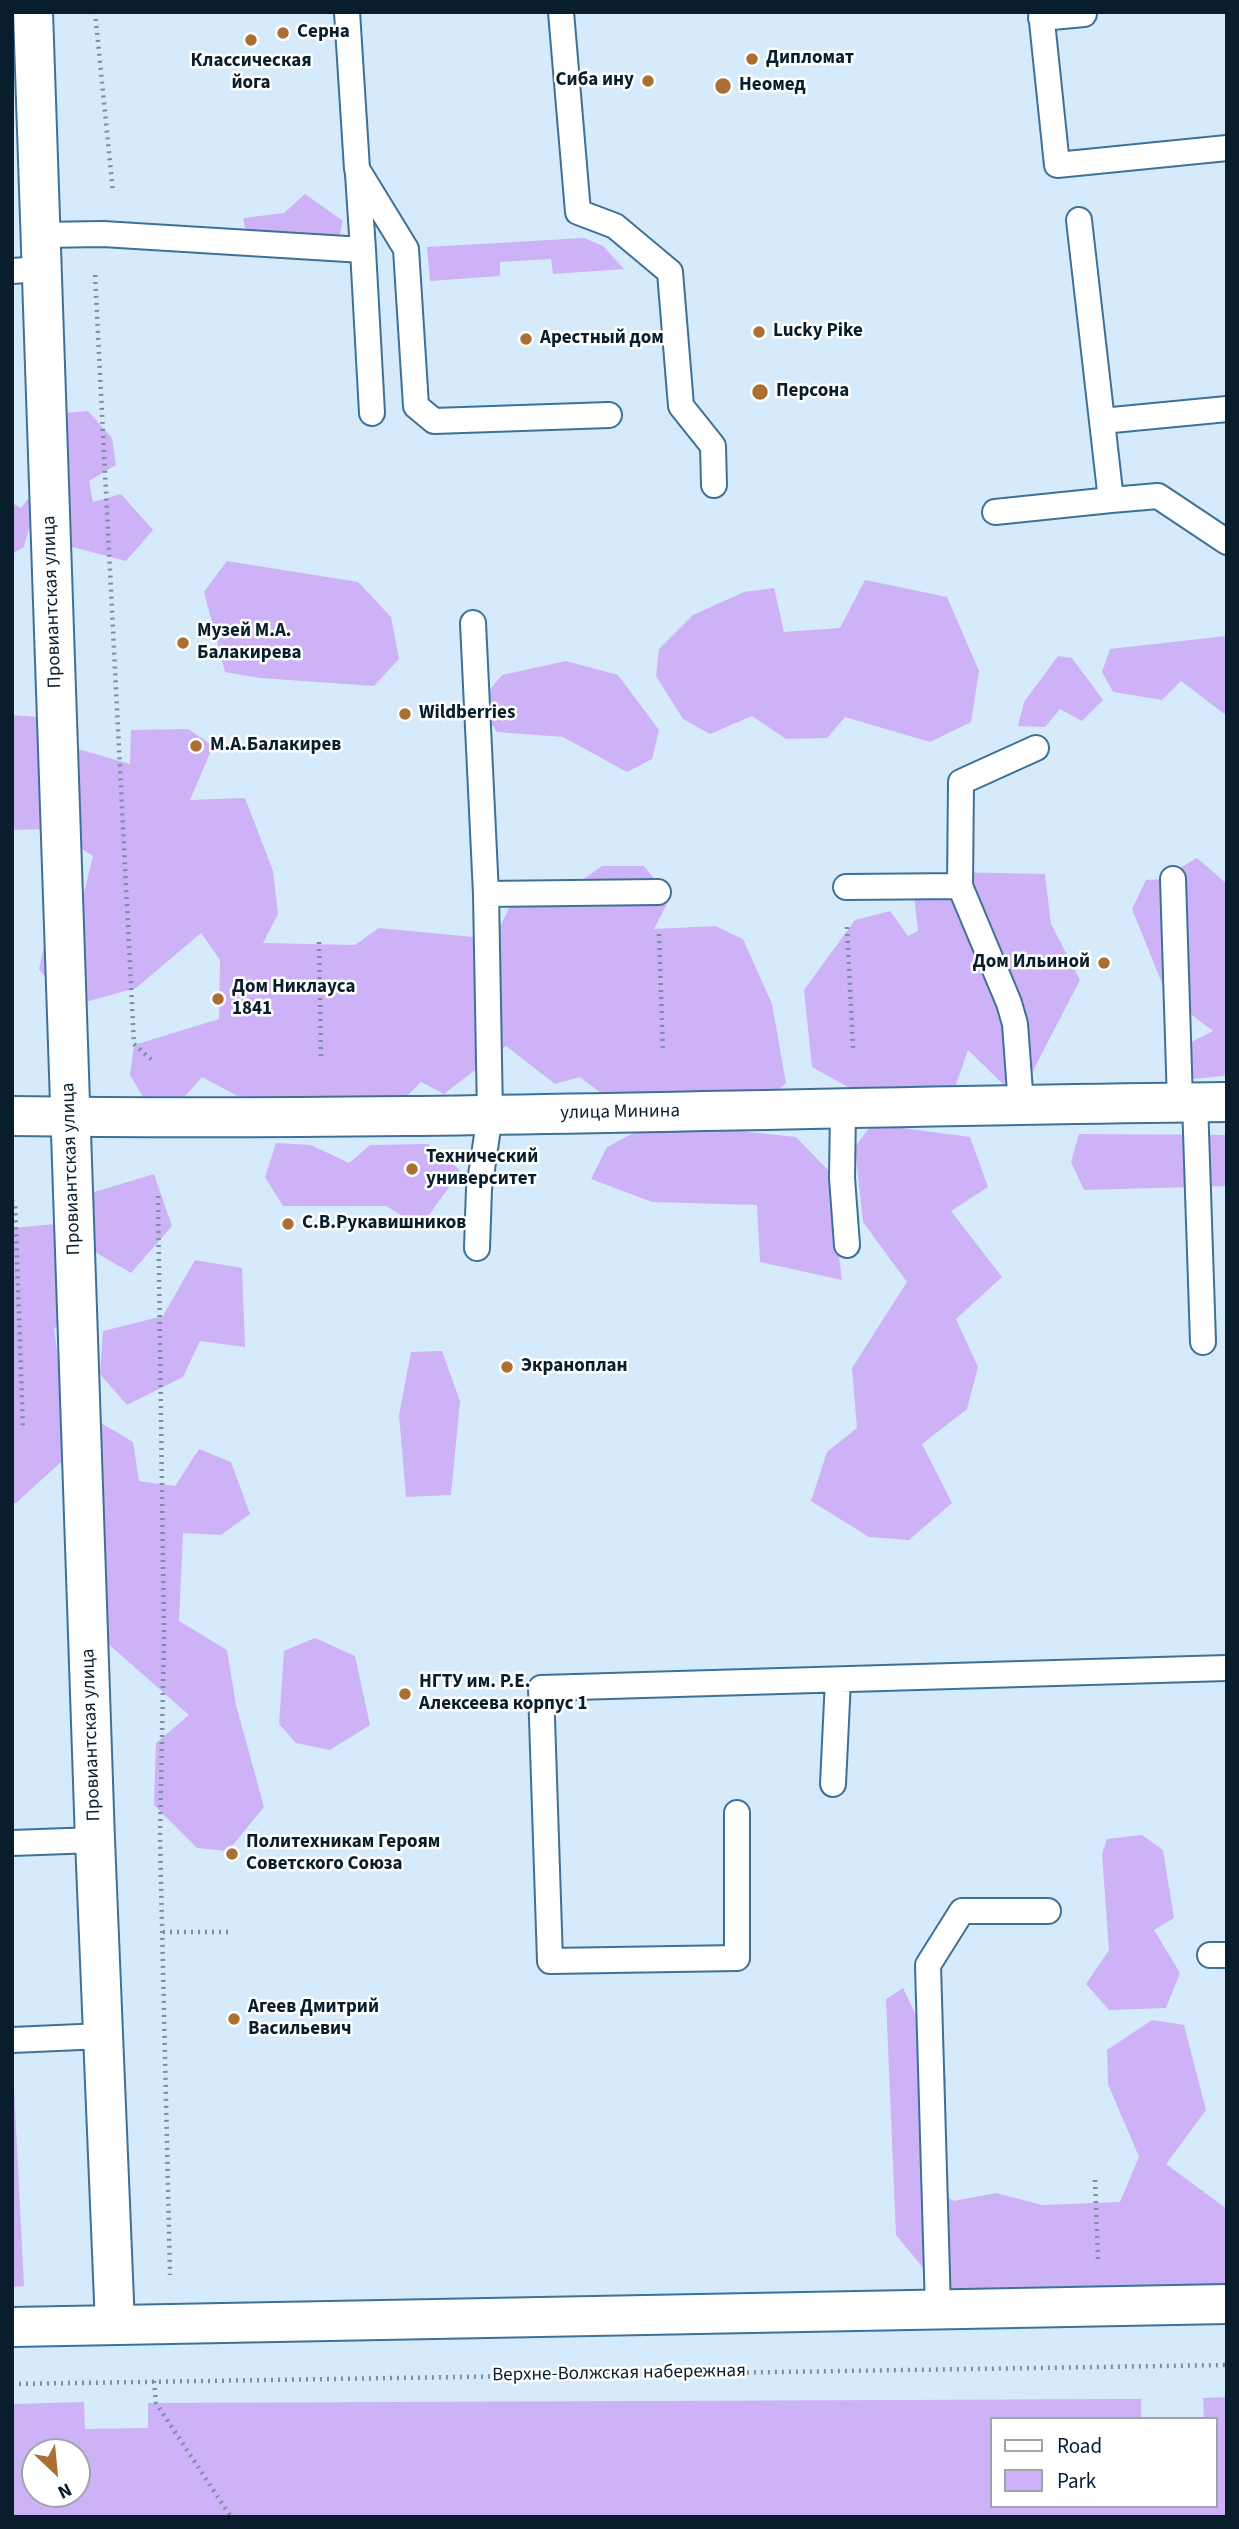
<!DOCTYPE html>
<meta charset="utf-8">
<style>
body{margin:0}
#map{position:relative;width:1239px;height:2529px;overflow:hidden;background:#d5eafb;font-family:"Source Sans 3",sans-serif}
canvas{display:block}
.frame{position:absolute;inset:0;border:14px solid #091e2d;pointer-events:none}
.legend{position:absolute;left:990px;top:2417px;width:228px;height:91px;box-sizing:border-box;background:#fff;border:2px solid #9da5ab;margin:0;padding:9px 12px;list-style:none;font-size:21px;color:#091e2d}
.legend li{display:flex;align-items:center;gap:14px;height:35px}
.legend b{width:35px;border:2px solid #9da5ab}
.north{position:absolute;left:21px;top:2438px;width:70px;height:70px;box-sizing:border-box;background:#fff;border:2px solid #9da5ab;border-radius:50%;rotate:154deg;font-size:19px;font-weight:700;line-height:28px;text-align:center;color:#091e2d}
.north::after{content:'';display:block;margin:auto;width:24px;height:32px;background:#ac6f33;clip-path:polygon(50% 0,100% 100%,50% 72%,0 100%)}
</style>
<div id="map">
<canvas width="1239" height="2529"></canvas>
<div class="frame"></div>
<ul class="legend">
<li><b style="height:9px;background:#fff"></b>Road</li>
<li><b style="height:19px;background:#ceb2f8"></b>Park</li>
</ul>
<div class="north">N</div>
</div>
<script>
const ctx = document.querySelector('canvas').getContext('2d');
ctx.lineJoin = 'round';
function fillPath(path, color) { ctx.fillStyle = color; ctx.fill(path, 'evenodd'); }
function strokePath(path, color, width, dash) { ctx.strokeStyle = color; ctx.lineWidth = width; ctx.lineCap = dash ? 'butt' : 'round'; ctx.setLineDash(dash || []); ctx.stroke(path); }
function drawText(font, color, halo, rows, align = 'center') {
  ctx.font = font + ' "Source Sans 3",sans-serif'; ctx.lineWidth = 5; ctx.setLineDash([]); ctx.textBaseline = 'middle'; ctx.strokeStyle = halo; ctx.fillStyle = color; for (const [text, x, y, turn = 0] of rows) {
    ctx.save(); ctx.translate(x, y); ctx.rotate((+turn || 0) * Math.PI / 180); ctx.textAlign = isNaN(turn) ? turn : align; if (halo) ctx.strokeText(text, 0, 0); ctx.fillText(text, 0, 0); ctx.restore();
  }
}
fillPath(new Path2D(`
 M 305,194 L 343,221 L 339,237 L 316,256 L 245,228 L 243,218 L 284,213 Z
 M 584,238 L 603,246 L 624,269 L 553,274 L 551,259 L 500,262 L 500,276 L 430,281 L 427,247 Z
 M 88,411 L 112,438 L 116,465 L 89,481 L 93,502 L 121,494 L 153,530 L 126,561 L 61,544 L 33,514 L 24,547 L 12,554 L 12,503 L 21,508 L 50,470 L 54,414 Z
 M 227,561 L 358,582 L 391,617 L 399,659 L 374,686 L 260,678 L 225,672 L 204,592 Z
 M 865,580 L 947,597 L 979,671 L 971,722 L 930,742 L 845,717 L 827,738 L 786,739 L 752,716 L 710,734 L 683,719 L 656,676 L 659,649 L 693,615 L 744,592 L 774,588 L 784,632 L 840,628 Z
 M 1227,636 L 1227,716 L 1181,681 L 1162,700 L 1113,692 L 1102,672 L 1110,649 Z
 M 1058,656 L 1072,658 L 1103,700 L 1082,721 L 1060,709 L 1045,727 L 1018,726 L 1024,702 Z
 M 566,661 L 618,675 L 659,730 L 652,759 L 627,772 L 563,737 L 497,732 L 478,704 L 502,675 Z
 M 12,715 L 39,717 L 78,749 L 130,764 L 131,730 L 188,729 L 213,746 L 190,800 L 245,798 L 273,871 L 278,914 L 263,943 L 355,945 L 379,928 L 494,939 L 512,902 L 554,900 L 602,866 L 644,866 L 670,898 L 654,929 L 715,926 L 743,939 L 772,1004 L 786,1083 L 750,1115 L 630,1115 L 580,1077 L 555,1084 L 506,1046 L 444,1094 L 421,1082 L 401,1102 L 241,1098 L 202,1077 L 173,1110 L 148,1105 L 130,1075 L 134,1045 L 219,1019 L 220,960 L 201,933 L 136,988 L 71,1006 L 39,969 L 45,942 L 83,897 L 93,856 L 51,829 L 12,830 Z
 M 1197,858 L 1227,884 L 1227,1071 L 1224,1076 L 1181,1080 L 1180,1048 L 1213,1031 L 1167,996 L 1132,909 L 1146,880 L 1161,879 Z
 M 951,872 L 1045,874 L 1051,924 L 1080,980 L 1026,1084 L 1006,1087 L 968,1050 L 952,1096 L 857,1092 L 812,1067 L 804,990 L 855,920 L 890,911 L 908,936 L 918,931 L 914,895 Z
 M 655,1122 L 796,1137 L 828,1170 L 842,1280 L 760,1262 L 757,1205 L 652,1202 L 591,1179 L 607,1147 Z
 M 872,1124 L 970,1137 L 988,1187 L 951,1211 L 1002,1277 L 956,1319 L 978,1367 L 967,1409 L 922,1444 L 952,1503 L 909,1540 L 869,1537 L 811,1501 L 827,1452 L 857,1428 L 852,1368 L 907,1282 L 863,1222 L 855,1147 Z
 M 1079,1134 L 1227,1135 L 1227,1186 L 1084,1190 L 1071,1162 Z
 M 276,1143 L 311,1145 L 349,1163 L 370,1145 L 428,1144 L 461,1171 L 420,1227 L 386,1206 L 283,1206 L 265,1177 Z
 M 154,1174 L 172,1226 L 131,1273 L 95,1252 L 68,1263 L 71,1310 L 54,1329 L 64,1401 L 133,1442 L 139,1481 L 175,1486 L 199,1449 L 231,1462 L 250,1514 L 221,1535 L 183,1533 L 179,1621 L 227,1650 L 236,1705 L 264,1807 L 228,1851 L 197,1848 L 154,1805 L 156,1743 L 189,1715 L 89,1627 L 71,1453 L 16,1503 L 12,1503 L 12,1228 L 66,1223 L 81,1196 Z
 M 195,1260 L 242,1268 L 245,1347 L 200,1341 L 183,1377 L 127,1405 L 100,1374 L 103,1331 L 163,1316 Z
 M 442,1351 L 460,1401 L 451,1495 L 406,1497 L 399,1415 L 411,1352 Z
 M 315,1638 L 355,1656 L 370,1725 L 330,1750 L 296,1743 L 279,1724 L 284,1651 Z
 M 1142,1835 L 1163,1850 L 1174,1918 L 1154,1930 L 1180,1973 L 1166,2008 L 1109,2010 L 1086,1984 L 1109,1950 L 1102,1854 L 1107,1839 Z
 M 903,1988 L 946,2078 L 942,2194 L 954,2201 L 996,2193 L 1042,2205 L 1120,2202 L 1139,2157 L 1108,2084 L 1107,2050 L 1152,2020 L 1184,2025 L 1206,2110 L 1166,2164 L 1227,2209 L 1227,2293 L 1121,2285 L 1064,2313 L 943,2292 L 896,2235 L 886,1999 Z
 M 12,2049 L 24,2286 L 12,2287 Z
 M 1227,2397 L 1227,2517 L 12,2517 L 12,2404 L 84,2402 L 85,2429 L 148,2428 L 148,2403 L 1141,2399 L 1141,2419 L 992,2419 L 992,2506 L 1216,2506 L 1216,2419 L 1204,2419 L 1203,2398 ZM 35,2452 L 77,2452 L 77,2494 L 35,2494 Z`), '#ceb2f8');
const service = new Path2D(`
 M 347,12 L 357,169 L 406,249 L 416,406 L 434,421 L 609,415
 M 561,12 L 578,212 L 615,226 L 670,272 L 681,406 L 713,446 L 714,485
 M 1041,12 L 1057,165 L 1227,148
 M 1041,18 L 1084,14
 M 358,174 L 363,250
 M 1079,220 L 1111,500 L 1158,496 L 1227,542
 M 40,235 L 103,234 L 363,250 L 372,413
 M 12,271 L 41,269
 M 1102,421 L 1227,409
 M 995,512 L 1111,500
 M 473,623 L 486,894 L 490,1115 L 479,1189 L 477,1248
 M 1173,879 L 1180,1102
 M 960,886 L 961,782 L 1036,748
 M 846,887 L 960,886 L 1009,1003 L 1015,1024 L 1021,1105
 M 486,894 L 658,892
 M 1195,1102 L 1203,1342
 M 843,1108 L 842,1178 L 847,1245
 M 833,1784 L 838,1680
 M 737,1813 L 737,1958 L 550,1961 L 541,1688 L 1227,1668
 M 12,1843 L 95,1840
 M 1210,1955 L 1227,1955
 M 12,2040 L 103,2036
 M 938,2309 L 928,1965 L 962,1911 L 1048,1911`);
const minor = new Path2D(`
 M 33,12 L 95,1840 L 115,2325
 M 12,2327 L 1227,2304`);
const tertiary = new Path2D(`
 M 12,1116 C 417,1122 822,1106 1227,1102`);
strokePath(service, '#3f7196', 28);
strokePath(minor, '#3f7196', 42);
strokePath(tertiary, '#3f7196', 42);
strokePath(new Path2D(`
 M 95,12 L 113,193
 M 95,275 L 134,1044 L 154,1062
 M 847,927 L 853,1048
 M 659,934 L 663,1052
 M 319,942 L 321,1058
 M 158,1196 L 164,1636 L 160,1836 L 170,2275
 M 12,1201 L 15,1203 L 23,1428
 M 163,1932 L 230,1932
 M 1095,2180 L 1098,2259
 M 154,2381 L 156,2403 L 231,2517
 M 12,2384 L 1227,2365`), '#7a8f9f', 4.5, [2, 5]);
strokePath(service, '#fff', 24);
strokePath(minor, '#fff', 38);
strokePath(tertiary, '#fff', 38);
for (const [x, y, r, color] of [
 [283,33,7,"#ac6f33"],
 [251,40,7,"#ac6f33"],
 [752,59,7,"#ac6f33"],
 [648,81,7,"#ac6f33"],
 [723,86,9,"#ac6f33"],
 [759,332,7,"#ac6f33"],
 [526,339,7,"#ac6f33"],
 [760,392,9,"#ac6f33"],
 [183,643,7,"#ac6f33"],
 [405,714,7,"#ac6f33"],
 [196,746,7,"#ac6f33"],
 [1104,963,7,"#ac6f33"],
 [218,999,7,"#ac6f33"],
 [412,1169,7,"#ac6f33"],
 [288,1224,7,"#ac6f33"],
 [507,1367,7,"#ac6f33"],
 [405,1694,7,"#ac6f33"],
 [232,1854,7,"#ac6f33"],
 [234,2019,7,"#ac6f33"]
]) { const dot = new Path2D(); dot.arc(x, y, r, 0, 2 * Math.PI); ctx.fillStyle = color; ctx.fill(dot); strokePath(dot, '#fff', 2.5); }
drawText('bold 19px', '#091e2d', '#fff', [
 ["Серна",297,33],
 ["Дипломат",766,59],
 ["Классическая",251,62,"center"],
 ["йога",251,84,"center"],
 ["Сиба ину",634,81,"right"],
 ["Неомед",739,86],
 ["Lucky Pike",773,332],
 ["Арестный дом",540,339],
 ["Персона",776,392],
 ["Музей М.А.",197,632],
 ["Балакирева",197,654],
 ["Wildberries",419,714],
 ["М.А.Балакирев",210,746],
 ["Дом Ильиной",1090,963,"right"],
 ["Дом Никлауса",232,988],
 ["1841",232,1010],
 ["Технический",426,1158],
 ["университет",426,1180],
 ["С.В.Рукавишников",302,1224],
 ["Экраноплан",521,1367],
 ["НГТУ им. Р.Е.",419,1683],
 ["Алексеева корпус 1",419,1705],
 ["Политехникам Героям",246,1843],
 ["Советского Союза",246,1865],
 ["Агеев Дмитрий",248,2008],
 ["Васильевич",248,2030]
], 'left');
drawText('19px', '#091e2d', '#fff', [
 ["Провиантская улица",53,602,-92],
 ["улица Минина",620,1113,-1],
 ["Провиантская улица",72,1169,-92],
 ["Провиантская улица",92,1735,-92],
 ["Верхне-Волжская набережная",619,2374,-1]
]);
</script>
